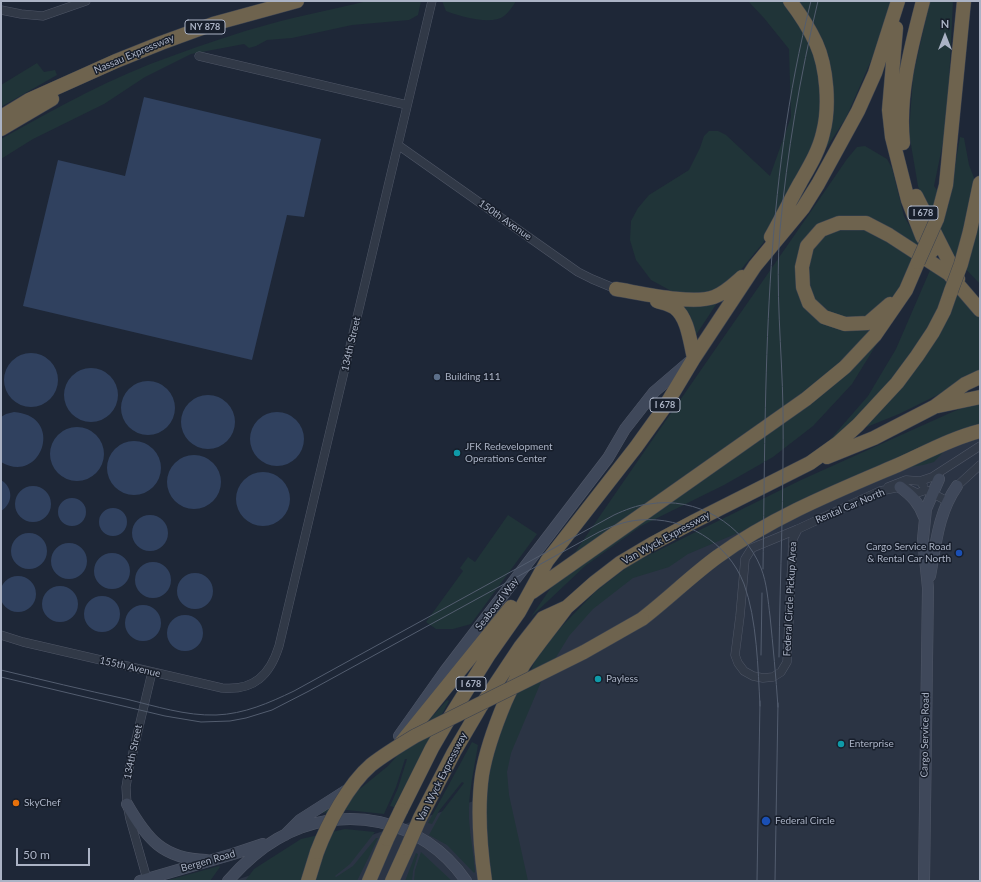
<!DOCTYPE html>
<style>
body{margin:0}
#map{position:relative;width:981px;height:882px;overflow:hidden;background:#1e2737;font-family:Lato,sans-serif}
canvas{display:block}
.frame{position:absolute;inset:0;border:2px solid #abb3c5;pointer-events:none}
.north{position:absolute;left:925px;top:16px;width:40px;height:40px;-webkit-text-stroke:3px #171e2b;paint-order:stroke;rotate:0deg;font-size:11px;font-weight:700;line-height:16px;text-align:center;color:#abb3c5}
.north::after{content:'';display:block;margin:auto;width:14px;height:18px;background:#abb3c5;clip-path:polygon(50% 0,100% 100%,50% 72%,0 100%)}
.scale{position:absolute;left:16px;top:848px;width:74px;height:18px;box-sizing:border-box;border:2px solid #abb3c5;border-top:0;padding-left:5px;font-size:12px;line-height:14px;white-space:nowrap;color:#abb3c5;-webkit-text-stroke:3px #171e2b;paint-order:stroke}
</style>
<div id="map">
<canvas width="981" height="882"></canvas>
<div class="frame"></div>
<div class="north">N</div>
<div class="scale">50 m</div>
</div>
<script>
const ctx = document.querySelector('canvas').getContext('2d');
ctx.lineJoin = 'round';
function fillPath(path, color) { ctx.fillStyle = color; ctx.fill(path, 'evenodd'); }
function strokePath(path, color, width, dash) { ctx.strokeStyle = color; ctx.lineWidth = width; ctx.lineCap = dash ? 'butt' : 'round'; ctx.setLineDash(dash || []); ctx.stroke(path); }
function drawText(font, color, halo, rows, align = 'center') {
  ctx.font = font + ' Lato,sans-serif'; ctx.lineWidth = 3; ctx.setLineDash([]); ctx.textBaseline = 'middle'; ctx.strokeStyle = halo; ctx.fillStyle = color; for (const [text, x, y, turn = 0] of rows) {
    ctx.save(); ctx.translate(x, y); ctx.rotate((+turn || 0) * Math.PI / 180); ctx.textAlign = isNaN(turn) ? turn : align; if (halo) ctx.strokeText(text, 0, 0); ctx.fillText(text, 0, 0); ctx.restore();
  }
}
fillPath(new Path2D(`
 M 980,423 L 980,881 L 233,881 L 504,791 L 509,751 L 538,680 L 567,635 L 592,607 L 633,575 Z`), '#2b3444');
fillPath(new Path2D(`
 M 367,1 L 421,1 L 418,15 L 409,20 L 352,25 L 292,38 L 267,40 L 256,46 L 249,48 L 244,44 L 191,54 L 145,77 L 104,104 L 33,139 L 1,159 L 1,139 C 56,108 112,77 172,56 C 204,44 237,33 270,24 C 302,15 335,9 367,1 Z
 M 442,1 L 516,1 C 513,6 509,12 504,16 C 491,26 460,16 446,11 Z
 M 748,1 L 782,1 L 795,16 L 817,62 L 823,90 L 819,128 L 805,169 L 763,243 L 729,284 L 713,293 L 696,295 L 675,293 L 651,280 L 636,260 L 630,240 L 631,221 L 638,208 L 649,195 L 689,170 L 700,148 L 704,136 L 709,131 L 718,131 L 726,135 L 770,176 L 791,117 L 789,49 L 764,18 Z
 M 799,1 L 897,1 L 846,118 L 823,153 L 817,33 Z
 M 930,1 L 953,1 L 947,123 L 934,186 L 948,206 L 960,137 L 964,138 L 969,165 L 980,193 L 980,284 L 960,263 L 930,219 L 918,186 L 909,133 L 913,76 Z
 M 37,63 L 44,72 L 55,70 L 57,75 L 1,107 L 1,85 Z
 M 865,146 L 887,159 L 892,168 L 904,216 L 929,260 L 944,280 L 980,313 L 980,374 L 899,414 L 827,443 L 868,396 L 896,349 L 931,268 L 917,248 L 881,337 L 852,384 L 813,426 L 773,457 L 724,485 L 641,526 L 585,566 L 531,617 C 635,463 742,312 847,159 L 857,147 Z
 M 717,303 L 696,335 L 690,315 L 681,304 L 706,306 Z
 M 980,402 L 980,430 L 950,445 L 934,462 L 923,465 L 910,467 L 752,527 L 688,554 L 669,567 L 633,578 L 593,609 L 569,636 L 541,682 L 511,753 L 507,772 L 509,795 L 528,881 L 492,881 L 484,830 L 483,794 L 493,742 L 526,668 L 531,670 L 537,655 L 563,625 L 595,592 L 631,564 L 801,480 L 950,413 L 974,403 Z
 M 508,515 L 537,534 L 471,624 L 453,629 L 436,629 L 426,622 L 463,571 L 460,568 L 468,557 L 475,562 Z
 M 447,700 L 449,701 L 394,807 L 390,806 L 398,788 L 407,759 L 405,759 L 396,787 L 384,814 L 347,810 L 322,813 L 321,811 L 361,788 L 388,766 Z
 M 472,742 L 478,745 C 474,770 468,794 469,819 C 470,837 474,854 475,872 L 474,873 L 447,845 L 429,835 L 441,813 L 464,783 L 462,782 L 439,811 L 432,824 L 428,823 Z
 M 345,829 L 375,832 L 350,864 L 335,876 L 336,877 L 353,866 L 376,838 L 378,838 L 357,881 L 245,881 L 254,869 L 301,839 Z
 M 421,852 L 452,881 L 414,881 L 415,870 Z
 M 416,853 L 418,854 L 413,871 L 412,881 L 405,881 Z
 M 219,866 L 220,867 L 210,881 L 165,881 Z`), '#203438');
fillPath(new Path2D(`
 M 144,97 L 321,139 L 304,217 L 287,215 L 252,360 L 23,306 L 58,160 L 125,176 Z
 M4 380a27 27 0 1 1 54 0a27 27 0 1 1-54 0Z
 M64 395a27 27 0 1 1 54 0a27 27 0 1 1-54 0Z
 M121 408a27 27 0 1 1 54 0a27 27 0 1 1-54 0Z
 M181 422a27 27 0 1 1 54 0a27 27 0 1 1-54 0Z
 M250 439a27 27 0 1 1 54 0a27 27 0 1 1-54 0Z
 M 14,412 C 66,416 41,486 1,462 L 1,417 L 6,414 Z
 M50 454a27 27 0 1 1 54 0a27 27 0 1 1-54 0Z
 M107 468a27 27 0 1 1 54 0a27 27 0 1 1-54 0Z
 M167 482a27 27 0 1 1 54 0a27 27 0 1 1-54 0Z
 M236 499a27 27 0 1 1 54 0a27 27 0 1 1-54 0Z
 M 1,480 C 13,487 14,503 1,511 Z
 M15 504a18 18 0 1 1 36 0a18 18 0 1 1-36 0Z
 M58 512a14 14 0 1 1 28 0a14 14 0 1 1-28 0Z
 M99 522a14 14 0 1 1 28 0a14 14 0 1 1-28 0Z
 M132 533a18 18 0 1 1 36 0a18 18 0 1 1-36 0Z
 M11 551a18 18 0 1 1 36 0a18 18 0 1 1-36 0Z
 M51 561a18 18 0 1 1 36 0a18 18 0 1 1-36 0Z
 M94 571a18 18 0 1 1 36 0a18 18 0 1 1-36 0Z
 M135 580a18 18 0 1 1 36 0a18 18 0 1 1-36 0Z
 M177 591a18 18 0 1 1 36 0a18 18 0 1 1-36 0Z
 M0 594a18 18 0 1 1 36 0a18 18 0 1 1-36 0Z
 M42 604a18 18 0 1 1 36 0a18 18 0 1 1-36 0Z
 M84 614a18 18 0 1 1 36 0a18 18 0 1 1-36 0Z
 M125 623a18 18 0 1 1 36 0a18 18 0 1 1-36 0Z
 M167 633a18 18 0 1 1 36 0a18 18 0 1 1-36 0Z`), '#30415f');
const street = new Path2D(`
 M 1,10 L 21,14 L 43,16 L 86,1
 M 199,56 L 407,105
 M 398,145 L 578,272 L 592,279 L 616,289
 M 920,481 L 932,477 L 980,446
 M 957,486 L 980,465
 M 888,487 L 906,480 L 920,481 L 923,485
 M 798,529 L 793,539 L 787,662 L 781,672 L 773,677 L 763,678 L 753,676 L 744,671 L 738,663 L 735,655 L 740,616 L 745,559 L 752,548 L 798,529 L 880,491 L 900,487 L 907,488 L 917,493 L 926,490 L 947,501
 M 1,635 L 23,642 L 222,688 C 254,691 270,675 279,646 L 432,1
 M 147,879 L 130,819 L 127,804 L 126,787 L 129,769 L 152,672`);
const secondary = new Path2D(`
 M 900,487 C 912,496 919,503 924,517
 M 930,576 C 936,544 938,513 957,486
 M 399,736 L 445,671 L 608,458 L 625,429 L 654,392 L 689,362
 M 127,804 C 147,839 163,859 206,860
 M 285,835 L 300,820 L 347,790
 M 140,881 L 233,854 L 263,844
 M 228,881 C 242,865 258,850 277,839 C 342,801 423,818 466,881
 M 924,881 L 928,588 L 923,539 L 926,509 L 939,479`);
const highway = new Path2D(`
 M 896,28 L 889,110 L 892,137 L 908,200 L 922,236 L 932,251
 M 1,117 L 29,100 L 116,61 L 161,43 L 213,24 L 297,1
 M 1,129 L 52,99
 M 903,143 C 898,95 911,47 923,1
 M 916,196 L 958,279
 M 937,219 L 946,185 L 964,1
 M 970,231 L 980,183
 M 771,237 C 781,219 790,201 800,183 C 809,167 819,151 823,133 C 830,107 827,67 816,43 C 809,28 800,14 790,1
 M 949,274 L 980,310
 M 616,289 C 641,293 692,305 714,297 C 725,293 733,285 742,277
 M 657,301 C 663,303 670,304 675,308 C 688,318 690,342 694,358
 M 890,304 L 868,323 L 845,324 L 824,317 L 809,303 L 803,287 L 802,267 L 807,246 L 821,230 L 839,223 L 866,223 L 889,235 L 949,274
 M 938,406 L 980,397
 M 827,457 L 874,438 L 934,407 L 965,384 L 980,377
 M 532,592 L 806,399 L 845,367 L 875,335 L 906,290 L 918,262
 M 642,619 C 668,599 691,576 717,557 C 772,517 837,491 898,465 C 925,453 952,438 980,431
 M 401,743 L 511,607
 M 401,810 L 432,748 L 450,717 L 488,656 L 519,612 L 547,561 L 636,447 L 664,408 L 694,358 L 755,266 L 803,208 L 818,184 L 858,111 L 875,73 L 898,1
 M 420,818 L 454,752 L 481,706 L 521,646 L 543,618 L 567,607 L 594,583 L 620,563 L 652,544 L 693,522 L 810,463 L 838,443 L 858,425 L 897,383 L 917,356 L 933,332 L 944,311 L 951,291
 M 308,881 L 317,852
 M 369,881 L 387,839
 M 392,881 L 407,848
 M 485,881 C 480,846 477,810 482,775 C 486,750 495,726 505,702 C 511,689 517,676 524,664 C 537,645 552,627 566,608`);
strokePath(street, '#4f5666', 9);
strokePath(secondary, '#4f5666', 12);
strokePath(highway, '#3c4351', 15);
strokePath(street, '#313947', 8);
strokePath(secondary, '#3f485a', 11);
strokePath(highway, '#6e634e', 14);
strokePath(new Path2D(`
 M 763,569 C 766,377 763,188 811,1
 M 761,655 L 762,593
 M 779,657 C 780,574 784,491 783,409 C 782,349 775,289 780,230 C 787,153 800,76 818,1
 M 1,670 C 43,680 84,690 126,699 C 155,706 186,716 216,715 C 244,714 269,703 294,691 L 614,515 C 625,510 637,505 649,504 C 697,496 743,524 761,568 C 767,583 768,601 770,616 C 773,646 776,677 778,707
 M 1,677 L 165,716 L 201,722 L 230,721 L 246,718 L 272,710 L 309,691 L 599,532 C 612,526 625,521 640,520 C 684,516 728,542 744,584 C 757,619 758,669 760,706
 M 757,881 L 760,701
 M 775,881 L 778,703`), '#535d6f', 1);
const highwayBridge = new Path2D(`
 M 918,262 L 937,219
 M 951,291 L 961,264 L 970,231
 M 387,839 L 401,810
 M 407,848 L 420,818
 M 317,852 C 328,823 348,785 371,765 C 385,754 400,745 415,736 L 584,652 L 642,619`);
strokePath(highwayBridge, '#3c4351', 15, []);
strokePath(highwayBridge, '#6e634e', 14);
for (const [x, y, r, color] of [
 [437,377,4,"#5c6f8a"],
 [457,453,4,"#0f9aa8"],
 [959,553,4,"#1a4fb4"],
 [598,679,4,"#0f9aa8"],
 [841,744,4,"#0f9aa8"],
 [16,803,4,"#e8710a"],
 [766,821,5,"#1a4fb4"]
]) { const dot = new Path2D(); dot.arc(x, y, r, 0, 2 * Math.PI); ctx.fillStyle = color; ctx.fill(dot); strokePath(dot, '#171e2b', 1.5); }
for (const [x, y, w] of [
 [205,27,40],
 [923,213,30],
 [665,405,30],
 [471,684,30]
]) { const box = new Path2D(); box.roundRect(x - w / 2, y - 7, w, 14, 3); ctx.fillStyle = '#171e2b'; ctx.fill(box); strokePath(box, '#abb3c5', 1); }
drawText('bold 9px', '#abb3c5', null, [
 ["NY 878",205,27],
 ["I 678",923,213],
 ["I 678",665,405],
 ["I 678",471,684]
]);
drawText('10px', '#abb3c5', '#171e2b', [
 ["Nassau Expressway",134,54,-23],
 ["150th Avenue",505,220,35],
 ["134th Street",351,344,-77],
 ["Rental Car North",850,506,-23],
 ["Van Wyck Expressway",666,538,-29],
 ["Federal Circle Pickup Area",790,599,-87],
 ["Seaboard Way",497,604,-52],
 ["155th Avenue",130,667,13],
 ["Cargo Service Road",925,735,-89],
 ["134th Street",133,752,-78],
 ["Van Wyck Expressway",442,777,-63],
 ["Bergen Road",208,861,-16]
]);
drawText('10px', '#abb3c5', '#171e2b', [
 ["Building 111",445,377],
 ["JFK Redevelopment",465,447],
 ["Operations Center",465,459],
 ["Cargo Service Road",951,547,"right"],
 ["& Rental Car North",951,559,"right"],
 ["Payless",606,679],
 ["Enterprise",849,744],
 ["SkyChef",24,803],
 ["Federal Circle",775,821]
], 'left');
</script>
